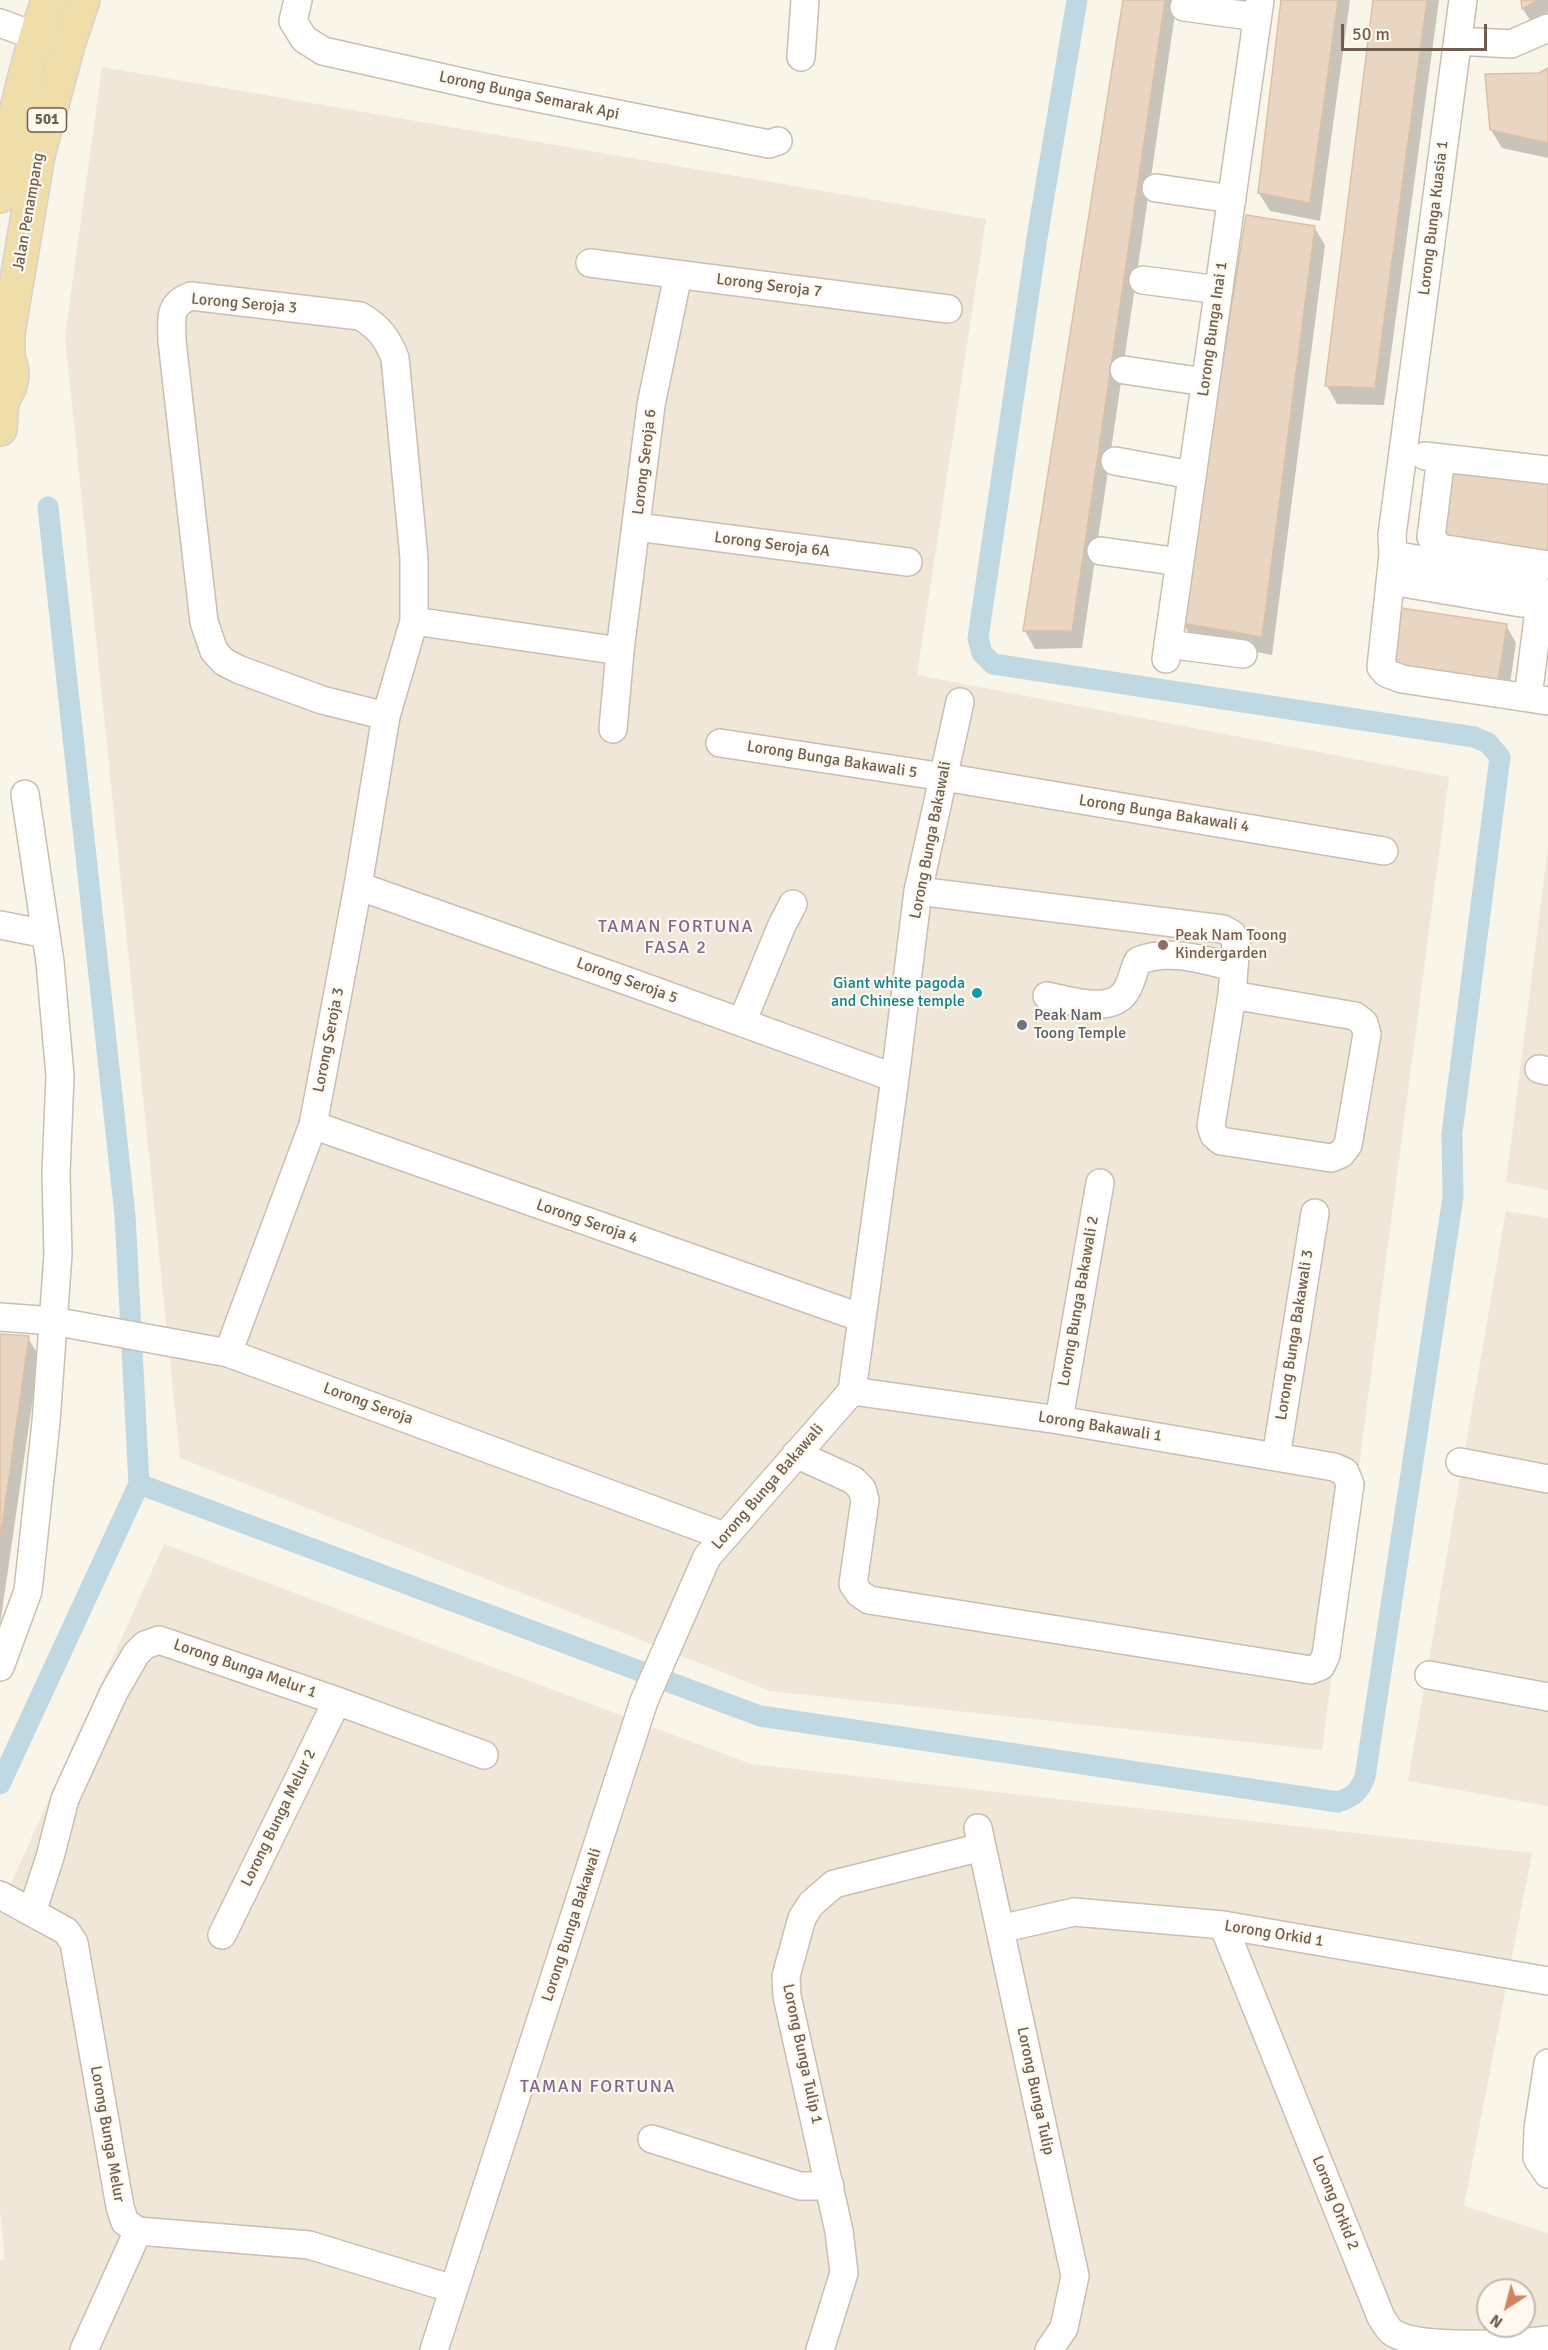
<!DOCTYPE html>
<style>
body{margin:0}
#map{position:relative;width:1548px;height:2350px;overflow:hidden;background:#faf5e9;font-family:Signika,sans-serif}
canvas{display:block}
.north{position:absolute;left:1476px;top:2278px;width:60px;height:60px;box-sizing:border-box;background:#fdf9ef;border:2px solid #c5bbaf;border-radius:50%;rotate:216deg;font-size:16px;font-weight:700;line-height:24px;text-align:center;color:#705f50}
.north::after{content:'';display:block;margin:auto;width:21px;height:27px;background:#d3845e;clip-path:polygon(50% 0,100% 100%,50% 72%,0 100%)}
.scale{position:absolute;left:1341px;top:24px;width:146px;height:27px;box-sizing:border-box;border:3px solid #705f50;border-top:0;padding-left:8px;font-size:18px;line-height:21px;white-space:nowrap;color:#705f50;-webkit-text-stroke:4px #fdf9ef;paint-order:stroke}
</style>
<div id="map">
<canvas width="1548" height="2350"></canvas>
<div class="north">N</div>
<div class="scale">50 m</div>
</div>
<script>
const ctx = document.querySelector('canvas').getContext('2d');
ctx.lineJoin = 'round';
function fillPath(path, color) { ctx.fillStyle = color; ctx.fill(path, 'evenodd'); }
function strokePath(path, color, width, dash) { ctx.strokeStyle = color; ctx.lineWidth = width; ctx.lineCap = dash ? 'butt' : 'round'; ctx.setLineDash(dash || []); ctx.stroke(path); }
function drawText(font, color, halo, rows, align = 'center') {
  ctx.font = font + ' Signika,sans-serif'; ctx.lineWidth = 4.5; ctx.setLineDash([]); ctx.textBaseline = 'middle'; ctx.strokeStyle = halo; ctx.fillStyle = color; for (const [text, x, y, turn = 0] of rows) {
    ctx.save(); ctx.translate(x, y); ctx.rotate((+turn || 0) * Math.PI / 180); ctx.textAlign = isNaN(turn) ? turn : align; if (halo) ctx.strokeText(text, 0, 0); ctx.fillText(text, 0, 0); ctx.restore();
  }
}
fillPath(new Path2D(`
 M 102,67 L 986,219 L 917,675 L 1449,777 L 1322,1750 L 770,1691 L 180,1458 L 65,336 Z
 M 1548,846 L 1548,1190 L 1506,1182 Z
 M 1506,1211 L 1548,1218 L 1548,1806 L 1408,1781 Z
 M 164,1544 L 751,1764 L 1532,1853 L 1464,2206 L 1548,2233 L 1548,2350 L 0,2350 L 0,2260 L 5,2259 L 0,2212 L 0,1908 ZM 1488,2290 L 1524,2290 L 1524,2326 L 1488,2326 Z`), '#f0e7d8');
fillPath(new Path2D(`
 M 1125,0 L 1177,0 L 1082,648 L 1035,649 L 1025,631 Z
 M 1282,0 L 1350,0 L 1320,221 L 1270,211 L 1259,193 Z
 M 1375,0 L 1439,0 L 1384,405 L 1337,404 L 1327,386 Z
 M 1522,0 L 1548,0 L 1548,12 L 1531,22 L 1523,9 Z
 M 1548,70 L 1548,158 L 1502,148 L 1491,130 L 1540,74 Z
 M 1314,227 L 1325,245 L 1272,655 L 1193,640 L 1182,622 Z
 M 1506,625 L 1516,643 L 1507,704 L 1405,689 Z
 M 0,1336 L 28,1338 L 39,1356 L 0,1625 Z`), '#0003');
strokePath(new Path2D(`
 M 139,1484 L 760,1716 L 1338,1802 C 1353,1797 1359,1792 1365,1777 L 1453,1197 L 1452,1133 L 1500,757 L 1488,743 L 1474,737 L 993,664 L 982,653 L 978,638 L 1037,238 L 1077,0
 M 0,1784 L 139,1484 L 125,1215 L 48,507`), '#bfd8e1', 21);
const building = new Path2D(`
 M 1123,0 L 1165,0 L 1072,631 L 1023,631 Z
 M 1281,0 L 1338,0 L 1310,203 L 1258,193 Z
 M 1373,0 L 1427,0 L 1375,388 L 1325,386 Z
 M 1521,0 L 1539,0 L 1522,9 Z
 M 1548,68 L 1548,143 L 1490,130 L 1485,74 L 1539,73 Z
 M 1246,215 L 1315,226 L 1262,637 L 1181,623 Z
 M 1451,468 L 1548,480 L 1548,554 L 1444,542 Z
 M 1401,608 L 1507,624 L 1497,687 L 1393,671 Z
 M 0,1334 L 29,1336 L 0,1541 Z`);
fillPath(building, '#e9d6c2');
strokePath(building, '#dcc0a6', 1.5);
const minor = new Path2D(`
 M 298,0 L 293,21 L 304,39 L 323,51 L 497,90 L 769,144 L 778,141
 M 1463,0 L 1392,535 L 1393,555 L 1381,667 L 1386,673 L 1402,679 L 1548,701
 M 1184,7 L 1257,17
 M 0,23 L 35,36
 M 1458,41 L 1511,44 L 1548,28
 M 801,57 L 805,0
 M 1156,188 L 1232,199
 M 590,263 L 948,309
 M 1143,280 L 1219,290
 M 1124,370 L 1205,382
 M 1425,456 L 1548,470
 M 1441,458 L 1431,537 L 1440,548 L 1548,565
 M 1115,461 L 1192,475
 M 637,527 L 908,562
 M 1101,551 L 1180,562
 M 1393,555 L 1529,578 L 1537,588 L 1540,602 L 1528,697
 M 1391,581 L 1521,603 L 1548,604
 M 414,621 L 620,651
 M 1168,644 L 1243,654
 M 1166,659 L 1260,0
 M 613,729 L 620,651 L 651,405 L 678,275
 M 720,743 L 944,777 L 1384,851
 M 358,886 L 630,982 L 895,1078
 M 918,891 L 1223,929 L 1232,934 L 1236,942 L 1232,995 L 1211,1126 L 1214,1135 L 1221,1141 L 1331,1158 L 1341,1154 L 1348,1145 L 1367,1034 L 1364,1023 L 1355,1016 L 1232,995
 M 0,925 L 46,934
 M 1047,996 C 1068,1000 1112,1015 1126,991 C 1131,984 1134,969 1138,961 C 1169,948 1202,960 1234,967
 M 742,1022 L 782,925 L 793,904
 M 1539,1069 L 1548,1071
 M 313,1125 L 862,1318
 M 0,1317 L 53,1321 L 228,1353 L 724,1536
 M 228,1353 L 313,1125 L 358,886 L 386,716 L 414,621 L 414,558 L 395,358 C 387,338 379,327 360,316 L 191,296 C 167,305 172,320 172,341 L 204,622 L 214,651 L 224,662 L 240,670 L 322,700 L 386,716
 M 1059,1420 L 1100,1183
 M 796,1454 L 853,1480 L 862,1489 L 865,1500 L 853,1584 L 860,1594 L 869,1600 L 1311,1670 L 1321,1666 L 1326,1655 L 1350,1484 L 1345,1472 L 1334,1467 L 1059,1420 L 852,1391
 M 1276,1457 L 1315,1213
 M 1460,1462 L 1548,1479
 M 0,1667 L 28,1591 L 46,1422 L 58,1254 L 56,1173 L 60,1076 L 50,962 L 25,794
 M 1429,1675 L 1548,1697
 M 978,1828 L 1075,2276 L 1064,2328 L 1049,2350
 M 0,1895 L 66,1931 L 74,1943 L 120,2207 L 125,2222 L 138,2231 L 309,2245 L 453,2289
 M 32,1912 L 50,1857 L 65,1799 L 114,1692 L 136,1654 L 145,1645 L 159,1640 L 337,1701 L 484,1755
 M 1223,1925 L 1381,2317 C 1384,2322 1388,2329 1392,2332 C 1417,2350 1516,2344 1548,2340
 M 1000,1929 L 1074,1912 L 1223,1925 L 1548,1981
 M 222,1935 L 337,1701
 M 1548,2063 L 1538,2129 L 1537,2158 L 1548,2174
 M 652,2139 L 800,2186 L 830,2186
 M 84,2350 L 138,2231
 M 434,2350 L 644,1701 L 707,1557 L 852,1391 L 895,1078 L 918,891 L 960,702
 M 820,2350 L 844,2273 L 839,2231 L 787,1996 L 786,1976 L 802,1918 L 811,1904 L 834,1884 L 982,1847`);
const major = new Path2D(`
 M 0,196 C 11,129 26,63 48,0
 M 0,351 C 16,364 16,384 0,397
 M 8,358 L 8,333 L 38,155 L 68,45 L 83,0
 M 0,429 L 2,402 L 10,386`);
strokePath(minor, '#cabeb0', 30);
strokePath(major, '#d7d2ce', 36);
strokePath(minor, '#fff', 27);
strokePath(major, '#efddaa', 33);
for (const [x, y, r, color] of [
 [1163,945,6,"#8d6e63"],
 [977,993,6,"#0f9aa8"],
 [1022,1025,6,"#6b7280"]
]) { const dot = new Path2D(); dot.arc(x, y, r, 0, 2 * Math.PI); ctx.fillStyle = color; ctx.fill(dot); strokePath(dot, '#fdf9ef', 2); }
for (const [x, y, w] of [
 [47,120,39]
]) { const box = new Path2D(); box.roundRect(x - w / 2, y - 12, w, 24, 4.5); ctx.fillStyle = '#fdf9ef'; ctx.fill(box); strokePath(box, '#705f50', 1.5); }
drawText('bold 15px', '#705f50', null, [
 ["501",47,120]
]);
drawText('16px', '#705f50', '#fdf9ef', [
 ["Lorong Bunga Semarak Api",529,96,12],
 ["Jalan Penampang",29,212,-80],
 ["Lorong Bunga Kuasia 1",1434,218,-83],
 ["Lorong Seroja 7",769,286,7],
 ["Lorong Seroja 3",244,304,5],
 ["Lorong Bunga Inai 1",1213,329,-82],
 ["Lorong Seroja 6",645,462,-83],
 ["Lorong Seroja 6A",772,545,7],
 ["Lorong Bunga Bakawali 5",832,760,9],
 ["Lorong Bunga Bakawali 4",1164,814,9],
 ["Lorong Bunga Bakawali",931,840,-79],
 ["Lorong Seroja 5",627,981,20],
 ["Lorong Seroja 3",329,1040,-79],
 ["Lorong Seroja 4",587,1222,19],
 ["Lorong Bunga Bakawali 2",1079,1301,-80],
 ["Lorong Bunga Bakawali 3",1295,1335,-81],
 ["Lorong Seroja",368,1404,20],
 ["Lorong Bakawali 1",1100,1427,9],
 ["Lorong Bunga Bakawali",768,1487,-49],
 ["Lorong Bunga Melur 1",245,1669,19],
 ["Lorong Bunga Melur 2",279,1818,-64],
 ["Lorong Bunga Bakawali",572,1925,-72],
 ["Lorong Orkid 1",1274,1934,9],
 ["Lorong Bunga Tulip 1",802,2054,78],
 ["Lorong Bunga Tulip",1035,2091,78],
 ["Lorong Bunga Melur",107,2134,80],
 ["Lorong Orkid 2",1335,2203,68]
]);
drawText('16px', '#785e54', '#fdf9ef', [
 ["Peak Nam Toong",1175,936],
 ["Kindergarden",1175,954]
], 'left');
drawText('16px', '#0d838f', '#fdf9ef', [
 ["Giant white pagoda",965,984],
 ["and Chinese temple",965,1002]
], 'right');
drawText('16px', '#5b616d', '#fdf9ef', [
 ["Peak Nam",1034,1016],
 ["Toong Temple",1034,1034]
], 'left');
ctx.letterSpacing = '1.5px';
drawText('18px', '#84678c', '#fdf9ef', [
 ["TAMAN FORTUNA",676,927],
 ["FASA 2",676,948],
 ["TAMAN FORTUNA",598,2087]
]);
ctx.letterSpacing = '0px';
</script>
